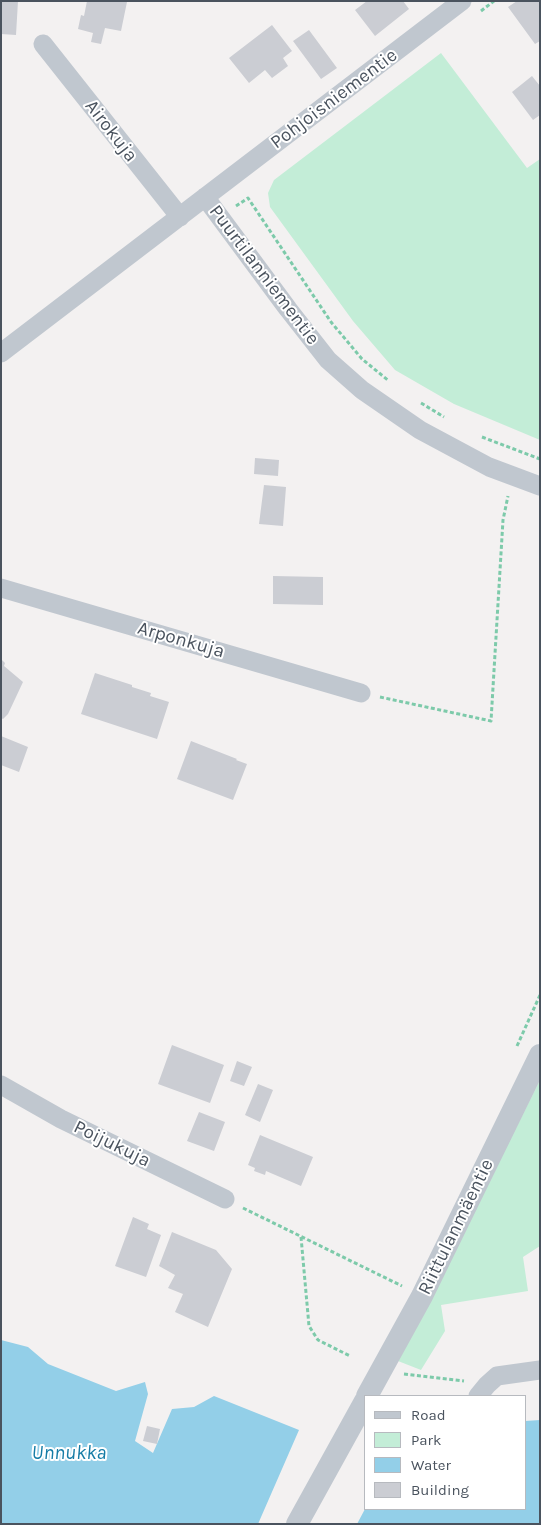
<!DOCTYPE html>
<meta charset="utf-8">
<style>
body{margin:0}
#map{position:relative;width:541px;height:1525px;overflow:hidden;background:#f3f1f1;font-family:Karla,sans-serif}
canvas{display:block}
.frame{position:absolute;inset:0;border:2px solid #4a535e;pointer-events:none}
.legend{position:absolute;left:364px;top:1395px;width:162px;height:115px;box-sizing:border-box;background:#fff;border:1px solid #b7babf;margin:0;padding:6px 9px;list-style:none;font-size:15px;color:#4a535e}
.legend li{display:flex;align-items:center;gap:10px;height:25px}
.legend b{width:25px;border:1px solid #b7babf}
</style>
<div id="map">
<canvas width="541" height="1525"></canvas>
<div class="frame"></div>
<ul class="legend">
<li><b style="height:6px;background:#c0c7cf"></b>Road</li>
<li><b style="height:14px;background:#c3edd7"></b>Park</li>
<li><b style="height:14px;background:#93cfe8"></b>Water</li>
<li><b style="height:14px;background:#cbcdd3"></b>Building</li>
</ul>
</div>
<script>
const ctx = document.querySelector('canvas').getContext('2d');
ctx.lineJoin = 'round';
function fillPath(path, color) { ctx.fillStyle = color; ctx.fill(path, 'evenodd'); }
function strokePath(path, color, width, dash) { ctx.strokeStyle = color; ctx.lineWidth = width; ctx.lineCap = dash ? 'butt' : 'round'; ctx.setLineDash(dash || []); ctx.stroke(path); }
function drawText(font, color, halo, rows, align = 'center') {
  ctx.font = font + ' Karla,sans-serif'; ctx.lineWidth = 4; ctx.setLineDash([]); ctx.textBaseline = 'middle'; ctx.strokeStyle = halo; ctx.fillStyle = color; for (const [text, x, y, turn = 0] of rows) {
    ctx.save(); ctx.translate(x, y); ctx.rotate((+turn || 0) * Math.PI / 180); ctx.textAlign = isNaN(turn) ? turn : align; if (halo) ctx.strokeText(text, 0, 0); ctx.fillText(text, 0, 0); ctx.restore();
  }
}
fillPath(new Path2D(`
 M 441,53 L 527,168 L 540,159 L 540,440 L 454,404 L 395,370 L 353,321 L 270,207 L 268,193 L 274,180 Z
 M 540,1080 L 540,1246 L 523,1257 L 528,1291 L 441,1305 L 445,1331 L 421,1370 L 398,1361 Z`), '#c3edd7');
fillPath(new Path2D(`
 M 1,1340 L 28,1347 L 48,1364 L 116,1391 L 145,1382 L 148,1394 L 135,1441 L 153,1453 L 172,1409 L 194,1407 L 214,1396 L 299,1430 L 258,1524 L 1,1524 Z
 M 540,1420 L 540,1524 L 357,1524 L 365,1509 L 525,1509 L 525,1421 Z`), '#93cfe8');
fillPath(new Path2D(`
 M 1,1 L 18,1 L 16,35 L 1,34 Z
 M 87,1 L 127,2 L 121,31 L 105,28 L 101,44 L 91,42 L 93,33 L 78,29 L 81,15 L 84,16 Z
 M 367,1 L 403,1 L 409,9 L 375,36 L 355,10 Z
 M 517,1 L 540,1 L 540,41 L 535,44 L 508,7 Z
 M 272,25 L 292,51 L 283,58 L 288,66 L 272,78 L 265,70 L 249,83 L 229,58 Z
 M 309,30 L 337,68 L 321,79 L 293,41 Z
 M 532,76 L 540,86 L 540,115 L 533,120 L 512,92 Z
 M 255,458 L 279,460 L 278,476 L 254,474 Z
 M 264,485 L 286,487 L 283,526 L 259,524 Z
 M 273,576 L 323,577 L 323,605 L 273,604 Z
 M 1,659 L 5,663 L 4,666 L 23,682 L 8,714 L 3,719 L 1,718 Z
 M 95,673 L 132,685 L 132,687 L 151,693 L 150,696 L 169,702 L 157,739 L 81,714 Z
 M 1,736 L 28,747 L 19,772 L 1,765 Z
 M 191,741 L 237,759 L 236,760 L 247,764 L 233,800 L 177,779 Z
 M 172,1045 L 224,1065 L 210,1103 L 158,1084 Z
 M 237,1061 L 252,1067 L 244,1086 L 230,1081 Z
 M 258,1084 L 273,1090 L 260,1122 L 245,1115 Z
 M 199,1112 L 225,1122 L 214,1151 L 187,1141 Z
 M 260,1135 L 313,1157 L 301,1186 L 266,1171 L 265,1175 L 254,1171 L 255,1168 L 248,1165 Z
 M 133,1217 L 149,1224 L 147,1229 L 161,1235 L 146,1277 L 115,1266 Z
 M 172,1232 L 216,1250 L 232,1269 L 208,1327 L 175,1312 L 183,1294 L 168,1288 L 175,1275 L 159,1266 Z
 M 147,1426 L 160,1429 L 157,1444 L 143,1441 Z`), '#cbcdd3');
strokePath(new Path2D(`
 M 481,11 L 494,1
 M 236,206 L 248,198 L 331,322 L 362,359 L 389,381
 M 421,403 L 444,417
 M 482,437 L 540,459
 M 380,697 L 491,721 L 503,520 L 508,496
 M 517,1046 L 540,995
 M 243,1208 L 402,1286
 M 301,1237 L 309,1326 L 318,1340 L 350,1356
 M 404,1374 L 464,1381`), '#7dcaaa', 3, [4, 2.5]);
strokePath(new Path2D(`
 M 43,44 L 180,217
 M 205,197 L 288,309 L 328,360 L 362,390 L 420,430 L 489,467 L 540,486
 M 1,353 L 462,1
 M 1,588 L 361,693
 M 1,1085 L 61,1119 L 225,1199
 M 478,1396 L 487,1385 L 497,1376 L 540,1370`), '#c0c7cf', 19);
strokePath(new Path2D(`
 M 367,1396 L 422,1296 L 540,1055
 M 297,1524 L 365,1401`), '#c0c7cf', 22);
drawText('19px', '#4a535e', '#fff', [
 ["Pohjoisniementie",334,99,-37],
 ["Airokuja",111,131,52],
 ["Puurtilanniementie",264,275,53],
 ["Arponkuja",181,640,16],
 ["Poijukuja",112,1144,26],
 ["Riittulanmäentie",456,1227,-64]
]);
drawText('italic 20px', '#157ca6', '#fff', [
 ["Unnukka",69,1453]
]);
</script>
